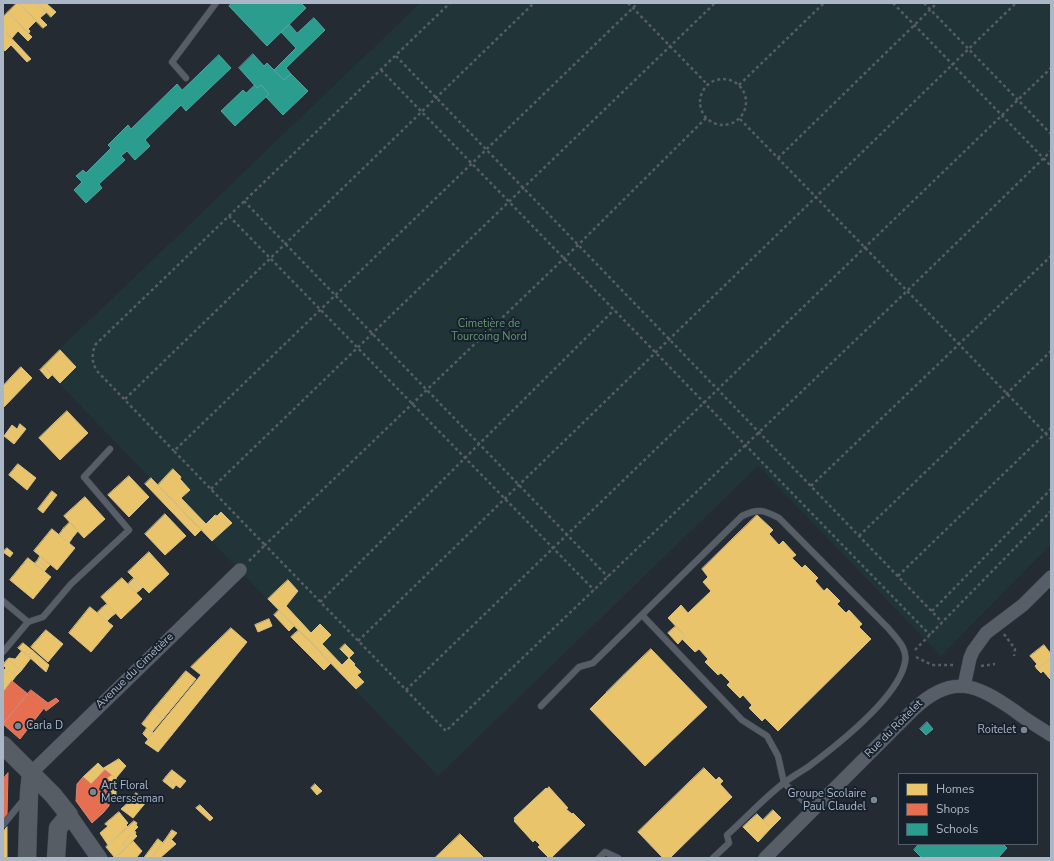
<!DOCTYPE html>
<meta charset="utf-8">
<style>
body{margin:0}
#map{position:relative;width:1054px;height:861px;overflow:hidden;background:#242b32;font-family:"Nunito Sans",sans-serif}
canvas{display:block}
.frame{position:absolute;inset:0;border:4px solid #abb6c6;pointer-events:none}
.legend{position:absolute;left:898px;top:773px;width:140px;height:72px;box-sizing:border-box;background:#17212d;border:1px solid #525d6a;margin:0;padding:5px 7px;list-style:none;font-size:12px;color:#abb6c6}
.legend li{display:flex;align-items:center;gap:8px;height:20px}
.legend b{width:20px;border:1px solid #525d6a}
</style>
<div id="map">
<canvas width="1054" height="861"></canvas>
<div class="frame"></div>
<ul class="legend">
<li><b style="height:11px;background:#e9c46a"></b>Homes</li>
<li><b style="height:11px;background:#e76f51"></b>Shops</li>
<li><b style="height:11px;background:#2a9d8f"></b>Schools</li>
</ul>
</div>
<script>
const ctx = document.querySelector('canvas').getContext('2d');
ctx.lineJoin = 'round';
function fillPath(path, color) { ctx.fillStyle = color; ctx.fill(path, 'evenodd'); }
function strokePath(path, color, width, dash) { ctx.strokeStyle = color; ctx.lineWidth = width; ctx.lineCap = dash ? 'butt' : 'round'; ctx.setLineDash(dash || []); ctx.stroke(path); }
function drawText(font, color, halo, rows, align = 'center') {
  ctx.font = font + ' "Nunito Sans",sans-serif'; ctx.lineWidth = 4; ctx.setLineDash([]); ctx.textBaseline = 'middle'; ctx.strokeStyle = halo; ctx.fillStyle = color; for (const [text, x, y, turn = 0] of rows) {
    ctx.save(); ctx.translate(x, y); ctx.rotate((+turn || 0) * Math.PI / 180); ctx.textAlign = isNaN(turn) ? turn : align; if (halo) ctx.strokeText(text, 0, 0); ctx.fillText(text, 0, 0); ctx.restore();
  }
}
fillPath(new Path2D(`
 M 420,3 L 1051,3 L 1051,544 L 941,656 L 758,466 L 438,776 L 42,366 Z`), '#213538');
const homes = new Path2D(`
 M 17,3 L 19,3 L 36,21 L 28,29 L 30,31 L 29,33 L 8,12 Z
 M 19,3 L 38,3 L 47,12 L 40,18 L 47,25 L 43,28 Z
 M 38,3 L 49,3 L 47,4 L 56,12 L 51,17 Z
 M 8,12 L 32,37 L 28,41 L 18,31 L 12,38 L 3,29 L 3,17 Z
 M 3,29 L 31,59 L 27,62 L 11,45 L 5,51 L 3,49 Z
 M 60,350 L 76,367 L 60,383 L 44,366 Z
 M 44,366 L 52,375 L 48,379 L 40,370 Z
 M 21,367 L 32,378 L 3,408 L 3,386 Z
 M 67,411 L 88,433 L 60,460 L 39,438 Z
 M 20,424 L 26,429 L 14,444 L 4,436 L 12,425 L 17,429 Z
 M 18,464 L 36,478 L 27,490 L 9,475 Z
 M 173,469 L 181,477 L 180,479 L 190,490 L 181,498 L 206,524 L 215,515 L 217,516 L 221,512 L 232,523 L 212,541 L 158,485 Z
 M 129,476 L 149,497 L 129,517 L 108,495 Z
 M 151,478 L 201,530 L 195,536 L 145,484 Z
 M 52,491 L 57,495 L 43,513 L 38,509 Z
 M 85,497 L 105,519 L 84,538 L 64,516 Z
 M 165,514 L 186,536 L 165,555 L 145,534 Z
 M 757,515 L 773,530 L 769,534 L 779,545 L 783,541 L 796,555 L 792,558 L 802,568 L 805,565 L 818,578 L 815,581 L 824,591 L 827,588 L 840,601 L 837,604 L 846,613 L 849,610 L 862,624 L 859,627 L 871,639 L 778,731 L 765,718 L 762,721 L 749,708 L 752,705 L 743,695 L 740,698 L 727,685 L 730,682 L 721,673 L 718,675 L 705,662 L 708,659 L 699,649 L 695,652 L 682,639 L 685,636 L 668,618 L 681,605 L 688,613 L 711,591 L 703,582 L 708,577 L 702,569 Z
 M 70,522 L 78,531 L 73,537 L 64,528 Z
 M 64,528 L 73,537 L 69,543 L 59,535 Z
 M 52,529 L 75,548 L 57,570 L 34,551 Z
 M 7,548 L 13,553 L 10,557 L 3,552 Z
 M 149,552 L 169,574 L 149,593 L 128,572 Z
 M 40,556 L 50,565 L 47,568 L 38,560 Z
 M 28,558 L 51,577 L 33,599 L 10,580 Z
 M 38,560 L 47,568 L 44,572 L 35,563 Z
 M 122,578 L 142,599 L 121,619 L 101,597 Z
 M 134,578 L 143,587 L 140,590 L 131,581 Z
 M 288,580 L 298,591 L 286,606 L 311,633 L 320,624 L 331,635 L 322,644 L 342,665 L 349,658 L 355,664 L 354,665 L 361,672 L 357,675 L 364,682 L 356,689 L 268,599 Z
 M 131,581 L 140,590 L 136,593 L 128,584 Z
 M 107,604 L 116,613 L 111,617 L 102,608 Z
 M 90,607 L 113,626 L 91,652 L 69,633 Z
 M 102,608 L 111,617 L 107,621 L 97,613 Z
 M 279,610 L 294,626 L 289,631 L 274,615 Z
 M 269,619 L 272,626 L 258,632 L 255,625 Z
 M 676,626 L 685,636 L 678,644 L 668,633 Z
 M 231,628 L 247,642 L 158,752 L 145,743 L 201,675 L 191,667 Z
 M 46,630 L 63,644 L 48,662 L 31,647 Z
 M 299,630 L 331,663 L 324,670 L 291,637 Z
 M 23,643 L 33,651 L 28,656 L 18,648 Z
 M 345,644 L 354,653 L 349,658 L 340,649 Z
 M 1044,645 L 1051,654 L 1051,659 L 1037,669 L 1035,666 L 1037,664 L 1030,656 Z
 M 651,649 L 707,707 L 645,766 L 590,709 L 607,692 L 609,693 L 626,677 L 624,675 Z
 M 22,651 L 31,658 L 21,671 L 8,659 L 9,658 L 15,659 Z
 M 33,651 L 49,665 L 46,672 L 28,656 Z
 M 8,659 L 21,671 L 16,676 L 9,670 L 3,677 L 3,671 L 6,668 L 3,665 Z
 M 1051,659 L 1051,678 L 1050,679 L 1043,671 L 1041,673 L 1037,669 Z
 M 9,670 L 16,676 L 3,693 L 3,677 Z
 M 186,671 L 196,679 L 163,719 L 153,710 Z
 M 624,675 L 626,677 L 609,693 L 607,692 Z
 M 153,710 L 163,719 L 152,732 L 142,724 Z
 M 147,728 L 153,733 L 148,739 L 143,734 Z
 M 119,759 L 126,766 L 116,778 L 105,770 L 91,784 L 83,777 L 98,763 L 103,768 Z
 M 704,768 L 716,780 L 719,777 L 723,781 L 720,784 L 732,797 L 670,858 L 663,858 L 638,832 Z
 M 172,770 L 186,781 L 180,788 L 166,777 Z
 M 111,775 L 116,778 L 116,797 L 119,798 L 109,802 L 109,780 L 107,778 Z
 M 166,777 L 176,785 L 173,789 L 163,781 Z
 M 315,784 L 322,791 L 317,795 L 311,788 Z
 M 549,787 L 568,808 L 566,809 L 572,814 L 573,813 L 585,825 L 551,858 L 549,858 L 538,847 L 540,845 L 535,840 L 533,842 L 514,821 L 515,820 L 514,818 L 546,788 L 547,789 Z
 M 136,793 L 147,801 L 133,818 L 121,809 L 130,801 Z
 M 200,805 L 213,818 L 210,821 L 196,808 Z
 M 773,810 L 781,818 L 771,828 L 763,820 Z
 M 119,812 L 128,823 L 126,825 L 128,827 L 108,845 L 100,833 L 108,826 L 105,824 Z
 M 757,814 L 771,828 L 758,842 L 743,827 Z
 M 134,821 L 137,823 L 136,825 L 138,827 L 134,831 L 136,832 L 135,834 L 133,832 L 123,844 L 126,848 L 115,858 L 106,847 Z
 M 7,827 L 7,858 L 3,858 L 3,832 Z
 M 172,830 L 177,833 L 171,840 L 168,836 Z
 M 133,832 L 137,836 L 126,848 L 123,844 Z
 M 460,834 L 484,858 L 435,858 Z
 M 168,836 L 176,844 L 160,858 L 152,858 Z
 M 158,839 L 163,843 L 152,858 L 144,858 Z
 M 133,841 L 142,851 L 136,858 L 115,858 Z`);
fillPath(homes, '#e9c46a');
strokePath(homes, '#d6c086', 1);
const shops = new Path2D(`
 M 12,681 L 28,694 L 3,724 L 3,693 Z
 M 31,690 L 48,703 L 56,698 L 59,701 L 46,711 L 44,708 L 20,739 L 3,724 Z
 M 105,770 L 111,775 L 107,778 L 109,780 L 109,806 L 103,813 L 92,823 L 76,801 L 77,784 L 83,777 L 91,784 Z
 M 8,773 L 7,816 L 3,821 L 3,779 Z`);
fillPath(shops, '#e76f51');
strokePath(shops, '#d58474', 1);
const schools = new Path2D(`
 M 233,3 L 301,3 L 306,8 L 267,46 L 229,6 Z
 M 314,18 L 325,30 L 286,68 L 291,74 L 284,80 L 274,70 L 296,48 L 281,32 L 289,24 L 297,33 Z
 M 253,54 L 264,66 L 267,63 L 284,80 L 291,74 L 308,91 L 283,115 L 266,97 L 269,94 L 261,85 L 257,88 L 239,68 Z
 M 219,55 L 231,68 L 186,111 L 181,105 L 145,140 L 150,146 L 135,160 L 127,151 L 121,156 L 125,160 L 99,184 L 102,188 L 86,203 L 74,190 L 82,182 L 76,176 L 83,170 L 86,173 L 111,148 L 108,145 L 128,125 L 131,129 L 177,84 L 182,90 Z
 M 255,85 L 257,88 L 261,85 L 269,94 L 235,126 L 221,111 L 243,90 L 246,93 Z
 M 927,722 L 933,729 L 926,735 L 920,729 Z
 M 919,844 L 1003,844 L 1007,848 L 998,858 L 922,858 L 914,850 Z`);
fillPath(schools, '#2a9d8f');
strokePath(schools, '#51a4a0', 1);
const service = new Path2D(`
 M 186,78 L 172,62 L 216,3
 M 3,601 L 28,622
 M 642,615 L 742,720 L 767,736 L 778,756 L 784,783 L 813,810
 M 3,652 L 28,622 L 43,617 L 71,584 L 129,530 L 84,477 L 110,449
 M 541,706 L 579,667 L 593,663 L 742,516 C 758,508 764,510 779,518 L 888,628 C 896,638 908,648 905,662 C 899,697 836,746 808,767 C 800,772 792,777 785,782 C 765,797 746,818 727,835 L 729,843 L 713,858
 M 3,825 L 25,798
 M 599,858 L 605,852 L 618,858`);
const minor = new Path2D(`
 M 964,686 L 970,658 L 973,651 L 986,633 L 1023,605 L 1051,577
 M 31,773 L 240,570
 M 765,858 L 914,709 C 952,673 976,684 1015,711 C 1026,720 1039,727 1051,735`);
const tertiary = new Path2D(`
 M 69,815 L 99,858`);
const secondary = new Path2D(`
 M 3,745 L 53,795 L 69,815 L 58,828 L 56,858
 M 27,858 L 29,793 L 31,773`);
strokePath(service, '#42474d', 7);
strokePath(minor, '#42474d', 14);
strokePath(tertiary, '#42474d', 17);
strokePath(secondary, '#42474d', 19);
strokePath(new Path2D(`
 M 628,3 L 707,84
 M 893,3 L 1051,166
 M 924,3 L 1051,134
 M 396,56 L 942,622
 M 381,70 L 930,635
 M700 102a23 23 0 1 1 46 0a23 23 0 1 1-46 0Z
 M 739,85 L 824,3
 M 706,118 L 578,245 L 265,545 L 446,731 L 907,291 L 1051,151
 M 740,119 L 1051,439
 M 778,158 L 937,3
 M 244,201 L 608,577
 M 229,216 L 594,590
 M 125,399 L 534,3
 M 174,451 L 97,371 C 91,361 92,355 95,345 L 450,3
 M 811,486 L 1051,256
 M 211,489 L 715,3
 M 859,536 L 1051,351
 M 249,561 L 265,545 L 174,451 L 638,3
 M 898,576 L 1051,428
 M 320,602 L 614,310
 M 932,611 L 1051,489
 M 1004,634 L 1015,649 L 1014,656
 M 358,641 L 1016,3
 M 915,650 L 1051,511
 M 916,657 L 932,665 L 955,665
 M 981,666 L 995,664
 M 406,690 L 1051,68`), '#565d64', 2.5, [3, 3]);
strokePath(service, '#585e68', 6);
strokePath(minor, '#585e68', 13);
strokePath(tertiary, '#585e68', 16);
strokePath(secondary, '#575d65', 18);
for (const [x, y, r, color] of [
 [18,726,4,"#7c8592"],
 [1024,730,4,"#7c8592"],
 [93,792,4,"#7c8592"],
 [874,800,4,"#7c8592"]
]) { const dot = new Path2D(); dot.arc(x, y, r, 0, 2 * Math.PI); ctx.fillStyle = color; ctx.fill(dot); strokePath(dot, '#17212d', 1.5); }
drawText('11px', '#61976c', '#17212d', [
 ["Cimetière de",489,324],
 ["Tourcoing Nord",489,337]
]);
drawText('11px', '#abb6c6', '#17212d', [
 ["Avenue du Cimetière",135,671,-44],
 ["Rue du Roitelet",894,729,-45]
]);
drawText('11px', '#abb6c6', '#17212d', [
 ["Carla D",26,726],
 ["Roitelet",1016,730,"right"],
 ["Art Floral",101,786],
 ["Meersseman",101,799],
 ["Groupe Scolaire",866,794,"right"],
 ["Paul Claudel",866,807,"right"]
], 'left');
</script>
